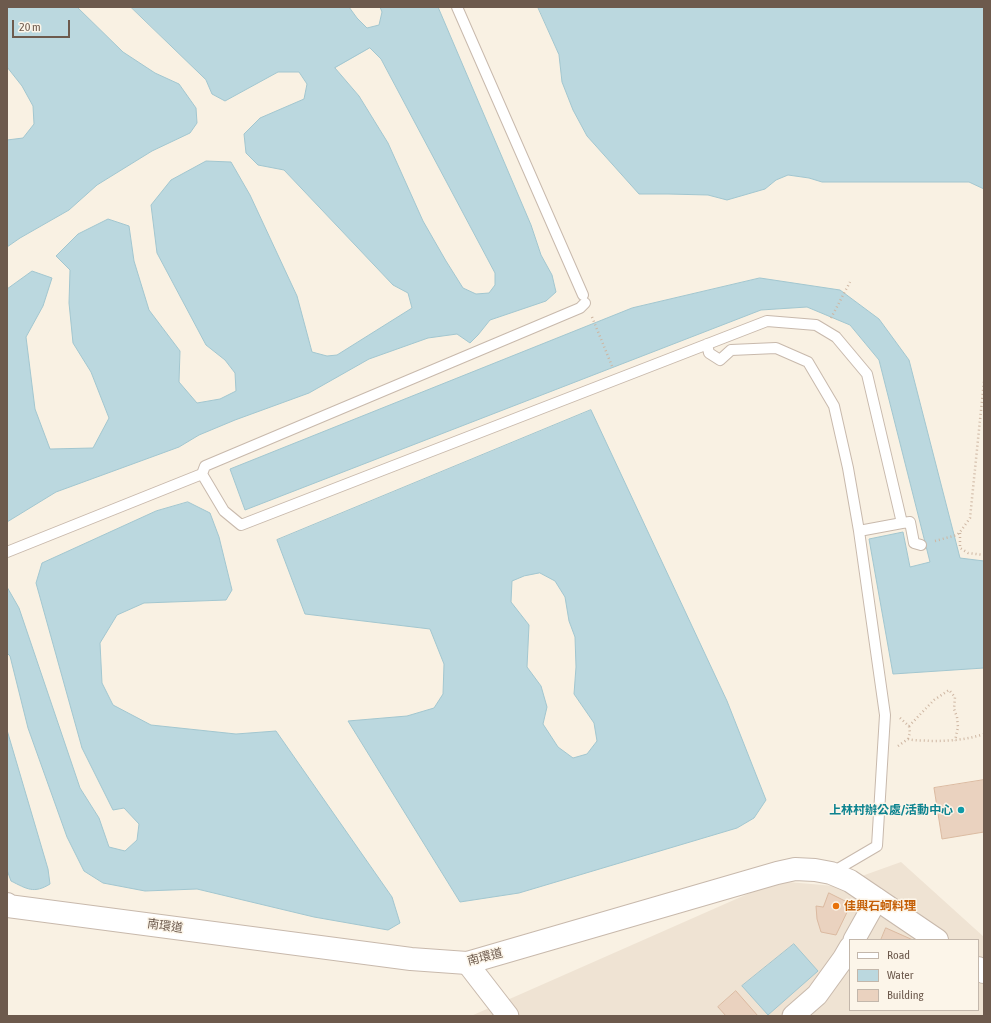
<!DOCTYPE html>
<meta charset="utf-8">
<style>
body{margin:0}
#map{position:relative;width:991px;height:1023px;overflow:hidden;background:#f9f1e3;font-family:"Asap Condensed",sans-serif}
canvas{display:block}
.frame{position:absolute;inset:0;border:8px solid #6d5a4d;pointer-events:none}
.legend{position:absolute;left:849px;top:939px;width:130px;height:72px;box-sizing:border-box;background:#fcf5e9;border:1px solid #c3b7ab;margin:0;padding:5px 7px;list-style:none;font-size:12px;color:#6d5a4d}
.legend li{display:flex;align-items:center;gap:8px;height:20px}
.legend b{width:20px;border:1px solid #c3b7ab}
.scale{position:absolute;left:12px;top:20px;width:58px;height:18px;box-sizing:border-box;border:2px solid #6d5a4d;border-top:0;padding-left:5px;font-size:12px;line-height:14px;white-space:nowrap;color:#6d5a4d;-webkit-text-stroke:3px #fcf5e9;paint-order:stroke}
</style>
<div id="map">
<canvas width="991" height="1023"></canvas>
<div class="frame"></div>
<ul class="legend">
<li><b style="height:5px;background:#fff"></b>Road</li>
<li><b style="height:11px;background:#bbd8df"></b>Water</li>
<li><b style="height:11px;background:#ead2bf"></b>Building</li>
</ul>
<div class="scale">20 m</div>
</div>
<script>
const ctx = document.querySelector('canvas').getContext('2d');
ctx.lineJoin = 'round';
function fillPath(path, color) { ctx.fillStyle = color; ctx.fill(path, 'evenodd'); }
function strokePath(path, color, width, dash) { ctx.strokeStyle = color; ctx.lineWidth = width; ctx.lineCap = dash ? 'butt' : 'round'; ctx.setLineDash(dash || []); ctx.stroke(path); }
function drawText(font, color, halo, rows, align = 'center') {
  ctx.font = font + ' "Asap Condensed","Noto Sans TC",sans-serif'; ctx.lineWidth = 3; ctx.setLineDash([]); ctx.textBaseline = 'middle'; ctx.strokeStyle = halo; ctx.fillStyle = color; for (const [text, x, y, turn = 0] of rows) {
    ctx.save(); ctx.translate(x, y); ctx.rotate((+turn || 0) * Math.PI / 180); ctx.textAlign = isNaN(turn) ? turn : align; if (halo) ctx.strokeText(text, 0, 0); ctx.fillText(text, 0, 0); ctx.restore();
  }
}
fillPath(new Path2D(`
 M 901,862 L 984,937 L 984,1016 L 471,1016 L 777,881 L 834,886 ZM 850,940 L 978,940 L 978,1010 L 850,1010 Z`), '#efe3d3');
const water = new Path2D(`
 M 7,7 L 77,7 L 123,52 L 155,73 L 179,84 L 196,108 L 197,123 L 190,133 L 152,151 L 97,185 L 69,210 L 20,238 L 7,247 L 7,140 L 23,138 L 34,124 L 33,106 L 22,86 L 7,67 Z
 M 131,7 L 349,7 L 357,18 L 367,28 L 379,25 L 382,12 L 380,7 L 438,7 L 531,225 L 541,255 L 552,275 L 556,292 L 546,301 L 490,320 L 478,335 L 470,343 L 457,334 L 428,338 L 369,359 L 309,393 L 235,420 L 199,435 L 179,447 L 56,492 L 7,522 L 7,289 L 32,271 L 52,278 L 43,306 L 26,337 L 35,409 L 50,449 L 93,448 L 109,418 L 91,372 L 73,343 L 69,303 L 70,270 L 56,256 L 78,234 L 108,219 L 129,226 L 134,261 L 149,310 L 180,351 L 179,382 L 197,403 L 220,399 L 236,391 L 235,373 L 225,360 L 206,345 L 157,253 L 151,205 L 171,180 L 206,161 L 231,162 L 250,195 L 297,296 L 312,352 L 327,356 L 337,355 L 412,308 L 408,293 L 393,285 L 284,170 L 258,165 L 246,153 L 244,134 L 260,118 L 304,99 L 307,84 L 299,72 L 278,72 L 225,101 L 212,94 L 206,80 ZM 370,48 L 381,59 L 495,273 L 495,285 L 489,293 L 476,294 L 463,288 L 446,261 L 423,221 L 388,143 L 359,96 L 335,68 Z
 M 538,7 L 984,7 L 984,189 L 969,182 L 822,182 L 809,178 L 788,175 L 776,180 L 765,189 L 727,200 L 708,195 L 668,194 L 639,194 L 587,136 L 573,110 L 562,82 L 559,55 Z
 M 760,278 L 840,290 L 879,319 L 909,360 L 960,558 L 984,561 L 984,668 L 893,674 L 869,539 L 903,532 L 910,567 L 930,562 L 879,360 L 850,325 L 807,307 L 761,310 L 245,510 L 230,469 L 632,308 Z
 M 591,410 L 727,701 L 766,800 L 754,818 L 737,828 L 519,893 L 460,902 L 348,721 L 407,716 L 434,708 L 443,694 L 444,664 L 430,629 L 305,614 L 277,540 ZM 540,573 L 555,581 L 565,597 L 569,621 L 575,637 L 576,667 L 574,694 L 594,723 L 597,741 L 587,754 L 573,758 L 558,747 L 543,724 L 547,707 L 541,686 L 527,667 L 529,625 L 511,602 L 512,581 L 524,576 Z
 M 188,502 L 210,513 L 219,537 L 232,590 L 226,600 L 144,603 L 117,615 L 100,643 L 102,683 L 113,705 L 151,725 L 236,734 L 276,731 L 392,897 L 400,923 L 388,930 L 314,917 L 197,889 L 145,891 L 103,883 L 84,871 L 67,837 L 28,728 L 10,656 L 7,653 L 7,587 L 19,608 L 80,788 L 99,818 L 109,847 L 125,851 L 137,840 L 139,824 L 124,808 L 113,810 L 82,748 L 36,583 L 42,563 L 156,511 Z
 M 7,730 L 48,869 L 50,884 C 34,894 27,889 11,881 L 7,870 Z
 M 794,944 L 818,971 L 768,1015 L 742,986 Z`);
fillPath(water, '#bbd8df');
strokePath(water, '#a2c6cf', 1);
const building = new Path2D(`
 M 984,780 L 984,832 L 942,839 L 934,788 Z
 M 829,893 L 851,904 L 836,935 L 821,932 L 817,919 L 816,906 L 823,907 Z
 M 886,928 L 913,940 L 881,940 Z
 M 736,991 L 758,1016 L 726,1016 L 718,1007 Z`);
fillPath(building, '#ead2bf');
strokePath(building, '#dbbaa1', 1);
const service = new Path2D(`
 M 457,7 L 583,295
 M 707,344 L 709,353 L 720,360 L 731,350 L 776,348 L 808,362 L 834,406 L 848,468 L 859,531 L 885,715 L 877,846 L 831,873
 M 202,474 L 205,466 L 580,308 L 585,303
 M 859,531 L 902,523
 M 7,552 L 202,474 L 224,511 L 241,525 L 767,321 L 816,325 L 836,337 L 867,374 L 902,523 L 910,522 L 914,543 L 921,545`);
const minor = new Path2D(`
 M 854,940 L 877,899
 M 467,963 L 508,1016
 M 793,1016 L 817,995 L 843,959 L 850,947`);
const tertiary = new Path2D(`
 M 7,904 L 8,906 L 411,959 L 467,963 L 777,873 L 795,869 L 815,870 L 831,873 L 850,881 L 937,940
 M 978,968 L 984,972`);
strokePath(service, '#c8b9ac', 12);
strokePath(minor, '#c8b9ac', 23);
strokePath(tertiary, '#c8b9ac', 24);
strokePath(new Path2D(`
 M 592,317 L 612,366
 M 831,318 L 850,282
 M 960,533 L 960,548 L 968,553 L 984,555
 M 935,541 L 957,535 L 960,532 L 970,518 L 984,381
 M 900,718 L 909,726 L 934,700 L 949,690 L 955,697 L 954,709 L 957,717 L 958,727 L 955,741
 M 908,739 L 910,733 L 909,726
 M 898,746 L 908,739 C 915,741 923,740 930,741 C 949,741 966,740 984,734`), '#ceb6a2', 2.5, [1, 3]);
strokePath(service, '#fff', 10);
strokePath(minor, '#fff', 21);
strokePath(tertiary, '#fff', 22);
for (const [x, y, r, color] of [
 [961,810,4,"#0f9aa8"],
 [836,906,4,"#e8710a"]
]) { const dot = new Path2D(); dot.arc(x, y, r, 0, 2 * Math.PI); ctx.fillStyle = color; ctx.fill(dot); strokePath(dot, '#fcf5e9', 1.5); }
drawText('bold 12px', '#0d838f', '#fcf5e9', [
 ["上林村辦公處/活動中心",953,810]
], 'right');
drawText('bold 12px', '#c56008', '#fcf5e9', [
 ["佳興石蚵料理",844,906]
], 'left');
drawText('12px', '#6d5a4d', '#fcf5e9', [
 ["南環道",165,926,8],
 ["南環道",485,957,-14]
]);
</script>
